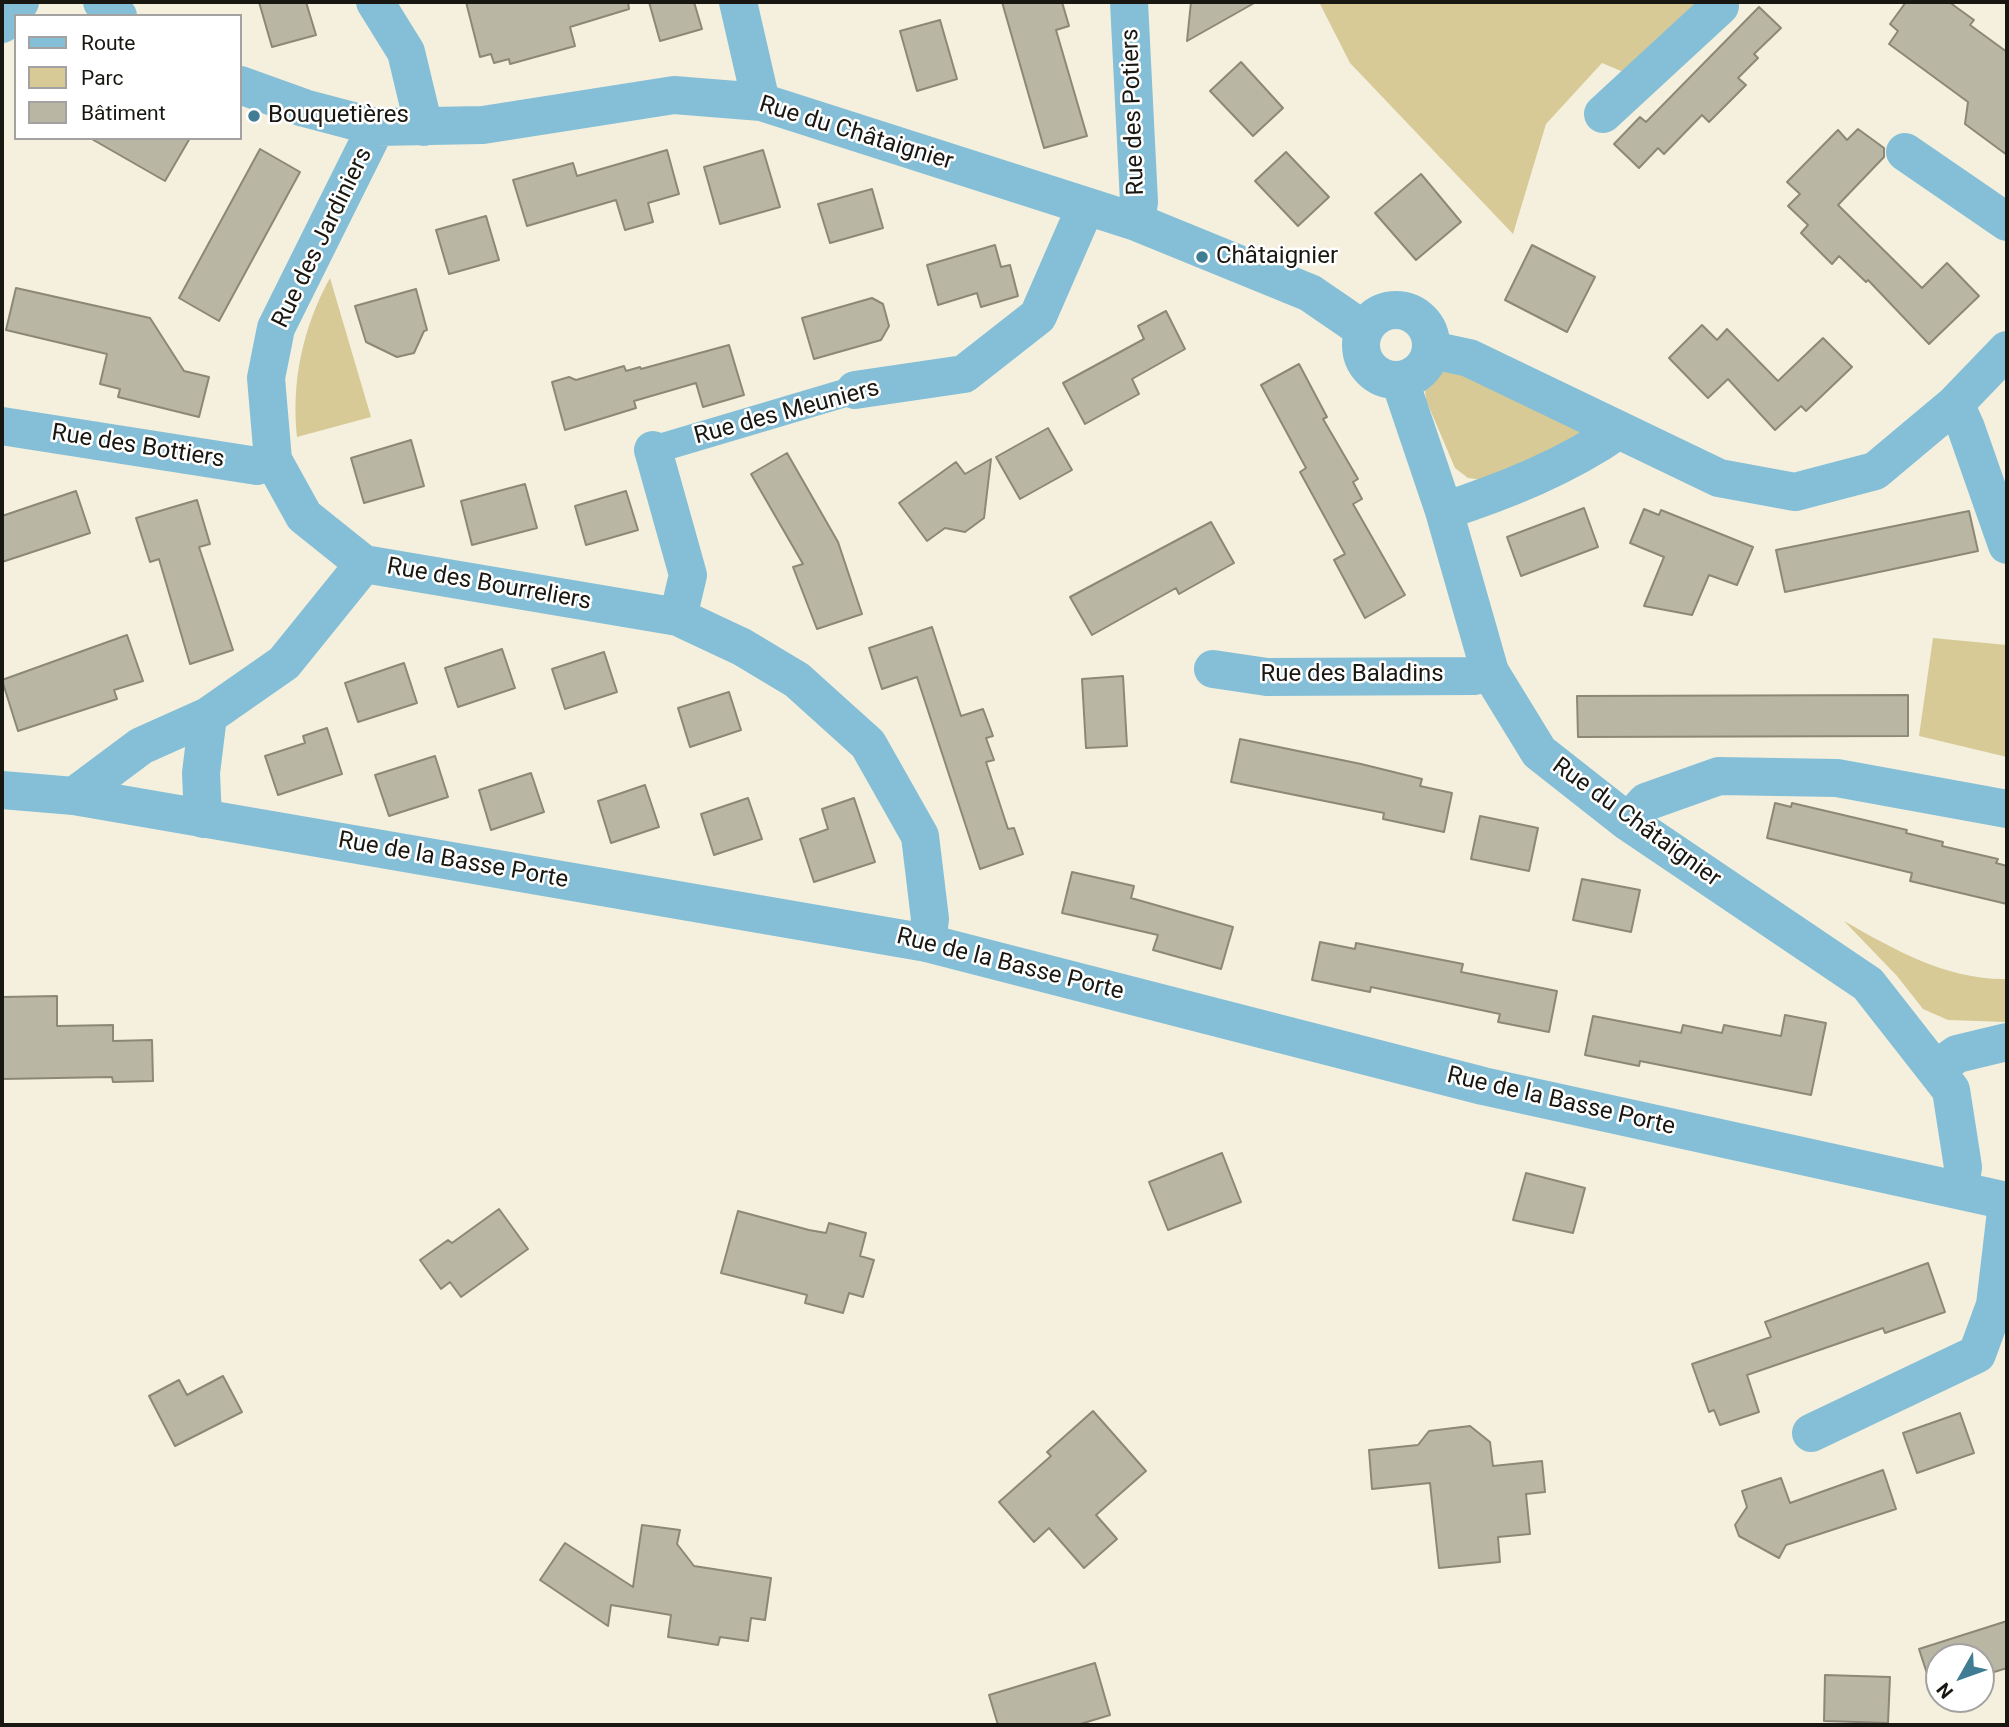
<!DOCTYPE html>
<meta charset="utf-8">
<style>
body{margin:0}
#map{position:relative;width:2009px;height:1727px;overflow:hidden;background:#f4f0dd;font-family:Roboto,sans-serif}
canvas{display:block}
.frame{position:absolute;inset:0;border:4px solid #191711;pointer-events:none}
.legend{position:absolute;left:14px;top:14px;width:228px;height:126px;box-sizing:border-box;background:#fff;border:2px solid #a3a2a0;margin:0;padding:9px 12px;list-style:none;font-size:21px;color:#191711}
.legend li{display:flex;align-items:center;gap:14px;height:35px}
.legend b{width:35px;border:2px solid #a3a2a0}
.north{position:absolute;left:1925px;top:1643px;width:70px;height:70px;box-sizing:border-box;background:#fff;border:2px solid #a3a2a0;border-radius:50%;rotate:230deg;font-size:19px;font-weight:700;line-height:28px;text-align:center;color:#191711}
.north::after{content:'';display:block;margin:auto;width:24px;height:32px;background:#407c93;clip-path:polygon(50% 0,100% 100%,50% 72%,0 100%)}
</style>
<div id="map">
<canvas width="2009" height="1727"></canvas>
<div class="frame"></div>
<ul class="legend">
<li><b style="height:9px;background:#85bfd7"></b>Route</li>
<li><b style="height:19px;background:#d7ca97"></b>Parc</li>
<li><b style="height:19px;background:#bab6a4"></b>Bâtiment</li>
</ul>
<div class="north">N</div>
</div>
<script>
const ctx = document.querySelector('canvas').getContext('2d');
ctx.lineJoin = 'round';
function fillPath(path, color) { ctx.fillStyle = color; ctx.fill(path, 'evenodd'); }
function strokePath(path, color, width, dash) { ctx.strokeStyle = color; ctx.lineWidth = width; ctx.lineCap = dash ? 'butt' : 'round'; ctx.setLineDash(dash || []); ctx.stroke(path); }
function drawText(font, color, halo, rows, align = 'center') {
  ctx.font = font + ' Roboto,sans-serif'; ctx.lineWidth = 5; ctx.setLineDash([]); ctx.textBaseline = 'middle'; ctx.strokeStyle = halo; ctx.fillStyle = color; for (const [text, x, y, turn = 0] of rows) {
    ctx.save(); ctx.translate(x, y); ctx.rotate((+turn || 0) * Math.PI / 180); ctx.textAlign = isNaN(turn) ? turn : align; if (halo) ctx.strokeText(text, 0, 0); ctx.fillText(text, 0, 0); ctx.restore();
  }
}
fillPath(new Path2D(`
 M 1319,2 L 1694,2 L 1695,10 L 1635,68 L 1621,71 L 1602,63 L 1546,124 L 1513,234 L 1350,63 Z
 M 330,278 L 371,417 L 297,437 C 291,381 303,327 330,278 Z
 M 1440,368 L 1455,369 L 1584,432 L 1490,481 L 1468,478 L 1455,468 L 1426,400 L 1424,380 Z
 M 1933,638 L 2007,645 L 2007,757 L 1919,736 Z
 M 1844,921 C 1895,950 1947,980 2007,979 L 2007,1022 L 1948,1020 L 1923,1009 L 1897,976 Z`), '#d7ca97');
const building = new Path2D(`
 M 259,2 L 306,2 L 316,35 L 272,47 Z
 M 466,2 L 628,2 L 629,9 L 570,27 L 575,46 L 510,64 L 509,59 L 494,63 L 491,54 L 480,57 Z
 M 649,2 L 694,2 L 702,29 L 660,41 Z
 M 1002,2 L 1062,2 L 1069,26 L 1056,30 L 1087,136 L 1044,148 Z
 M 1191,2 L 1256,2 L 1187,41 Z
 M 1906,2 L 1949,2 L 1974,20 L 1970,25 L 2007,52 L 2007,155 L 1965,124 L 1968,102 L 1889,44 L 1898,31 L 1890,24 Z
 M 1759,7 L 1781,28 L 1754,54 L 1758,58 L 1738,78 L 1746,85 L 1709,122 L 1702,115 L 1664,154 L 1658,148 L 1639,168 L 1614,144 L 1640,117 L 1646,122 Z
 M 940,20 L 957,79 L 917,91 L 900,31 Z
 M 1241,62 L 1283,108 L 1253,136 L 1210,91 Z
 M 1858,129 L 1884,148 L 1884,157 L 1838,205 L 1922,288 L 1947,263 L 1979,296 L 1929,344 L 1868,280 L 1866,282 L 1839,256 L 1832,264 L 1801,233 L 1808,225 L 1788,206 L 1800,194 L 1787,182 L 1838,130 L 1847,140 Z
 M 90,138 L 190,138 L 165,181 Z
 M 260,149 L 300,172 L 219,321 L 179,298 Z
 M 667,150 L 679,194 L 648,203 L 653,222 L 625,230 L 616,200 L 527,226 L 513,180 L 573,163 L 577,176 Z
 M 763,150 L 780,207 L 720,224 L 704,167 Z
 M 1286,152 L 1329,197 L 1298,226 L 1255,181 Z
 M 1421,174 L 1461,222 L 1416,260 L 1375,213 Z
 M 872,189 L 883,228 L 830,243 L 818,204 Z
 M 486,216 L 499,260 L 449,274 L 436,230 Z
 M 995,245 L 1001,267 L 1010,265 L 1018,296 L 981,307 L 977,293 L 938,305 L 927,265 Z
 M 1532,245 L 1595,277 L 1567,332 L 1505,300 Z
 M 16,288 L 150,318 L 184,371 L 209,377 L 199,417 L 118,397 L 120,389 L 100,384 L 107,354 L 6,330 Z
 M 416,289 L 427,330 L 424,331 L 414,353 L 397,357 L 366,342 L 355,306 Z
 M 872,298 L 883,304 L 889,326 L 881,340 L 814,359 L 802,318 Z
 M 1166,311 L 1185,349 L 1132,379 L 1139,394 L 1085,424 L 1063,383 L 1144,339 L 1138,326 Z
 M 1702,325 L 1717,340 L 1727,329 L 1778,381 L 1823,338 L 1852,367 L 1806,411 L 1801,406 L 1775,430 L 1728,379 L 1708,398 L 1669,358 Z
 M 729,345 L 744,395 L 703,407 L 696,383 L 634,401 L 636,408 L 565,430 L 552,382 L 569,377 L 576,380 L 624,366 L 626,371 L 640,367 L 641,369 Z
 M 1299,364 L 1327,417 L 1323,419 L 1358,479 L 1353,482 L 1362,499 L 1353,504 L 1405,595 L 1365,618 L 1334,560 L 1345,554 L 1300,472 L 1306,468 L 1261,385 Z
 M 1048,428 L 1072,470 L 1020,499 L 996,457 Z
 M 411,440 L 424,486 L 364,503 L 351,458 Z
 M 787,453 L 838,542 L 862,614 L 817,629 L 793,567 L 803,564 L 751,474 Z
 M 991,459 L 984,518 L 965,532 L 945,528 L 927,541 L 899,503 L 956,462 L 965,474 Z
 M 525,484 L 537,528 L 472,545 L 461,501 Z
 M 76,491 L 90,533 L 2,562 L 2,516 Z
 M 626,491 L 638,530 L 586,545 L 575,506 Z
 M 197,500 L 210,544 L 199,547 L 233,650 L 190,664 L 159,559 L 150,562 L 136,518 Z
 M 1584,508 L 1598,547 L 1521,576 L 1507,537 Z
 M 1644,509 L 1659,515 L 1661,510 L 1753,547 L 1737,585 L 1709,575 L 1692,615 L 1644,606 L 1664,557 L 1630,543 Z
 M 1969,511 L 1978,551 L 1785,592 L 1776,550 Z
 M 1211,522 L 1234,563 L 1179,594 L 1176,588 L 1092,635 L 1070,597 Z
 M 932,627 L 961,716 L 983,709 L 993,736 L 986,738 L 994,760 L 986,762 L 1008,829 L 1014,828 L 1023,854 L 980,869 L 917,677 L 882,689 L 869,648 Z
 M 127,635 L 143,681 L 114,690 L 117,699 L 18,731 L 2,680 Z
 M 502,649 L 515,688 L 458,707 L 445,668 Z
 M 604,652 L 617,692 L 565,709 L 552,669 Z
 M 404,663 L 417,703 L 358,722 L 345,683 Z
 M 1123,676 L 1127,746 L 1086,748 L 1082,679 Z
 M 729,692 L 741,730 L 690,747 L 678,708 Z
 M 1908,695 L 1908,736 L 1578,737 L 1577,696 Z
 M 327,728 L 342,774 L 278,795 L 265,756 L 305,743 L 303,736 Z
 M 1240,739 L 1361,764 L 1422,779 L 1420,786 L 1452,793 L 1444,832 L 1383,819 L 1384,813 L 1231,782 Z
 M 435,756 L 448,797 L 389,816 L 375,775 Z
 M 531,773 L 544,812 L 491,830 L 479,790 Z
 M 645,785 L 659,827 L 611,843 L 598,801 Z
 M 748,798 L 762,839 L 714,855 L 701,814 Z
 M 854,798 L 875,862 L 814,882 L 800,839 L 828,829 L 822,809 Z
 M 1775,803 L 1791,807 L 1792,803 L 1907,830 L 1906,833 L 1943,842 L 1942,846 L 1998,859 L 1996,863 L 2007,866 L 2007,904 L 1910,881 L 1912,873 L 1767,838 Z
 M 1480,816 L 1538,828 L 1529,871 L 1471,859 Z
 M 1072,872 L 1134,886 L 1131,898 L 1233,927 L 1221,969 L 1153,950 L 1158,935 L 1062,913 Z
 M 1582,879 L 1640,890 L 1631,932 L 1573,920 Z
 M 1320,942 L 1355,949 L 1356,943 L 1463,964 L 1461,972 L 1557,991 L 1549,1032 L 1498,1022 L 1500,1014 L 1371,987 L 1370,992 L 1312,980 Z
 M 57,996 L 57,1026 L 113,1025 L 113,1041 L 152,1040 L 153,1081 L 113,1082 L 112,1077 L 2,1079 L 2,997 Z
 M 1785,1015 L 1826,1023 L 1811,1095 L 1640,1061 L 1639,1066 L 1585,1055 L 1593,1016 L 1681,1033 L 1683,1025 L 1722,1033 L 1724,1025 L 1781,1036 Z
 M 1222,1153 L 1241,1202 L 1168,1230 L 1149,1182 Z
 M 1526,1173 L 1585,1188 L 1573,1233 L 1513,1220 Z
 M 499,1209 L 528,1249 L 461,1297 L 450,1282 L 441,1289 L 420,1260 L 448,1240 L 452,1243 Z
 M 738,1211 L 809,1230 L 826,1233 L 829,1223 L 866,1233 L 860,1256 L 874,1260 L 863,1297 L 849,1293 L 843,1313 L 805,1303 L 807,1295 L 721,1273 Z
 M 1928,1263 L 1945,1312 L 1885,1333 L 1883,1328 L 1747,1375 L 1759,1412 L 1720,1425 L 1714,1410 L 1709,1412 L 1692,1364 L 1771,1337 L 1765,1322 Z
 M 223,1376 L 242,1412 L 175,1446 L 149,1396 L 179,1380 L 187,1395 Z
 M 1093,1411 L 1146,1471 L 1096,1515 L 1117,1539 L 1084,1568 L 1049,1528 L 1034,1542 L 999,1502 L 1051,1456 L 1047,1452 Z
 M 1960,1413 L 1974,1453 L 1917,1473 L 1903,1433 Z
 M 1470,1426 L 1490,1442 L 1493,1466 L 1542,1461 L 1545,1492 L 1526,1494 L 1530,1534 L 1498,1537 L 1500,1562 L 1439,1568 L 1430,1483 L 1372,1489 L 1369,1450 L 1418,1445 L 1429,1431 Z
 M 1883,1470 L 1896,1509 L 1786,1545 L 1779,1558 L 1739,1536 L 1735,1525 L 1747,1507 L 1742,1491 L 1781,1478 L 1790,1503 Z
 M 642,1525 L 680,1530 L 677,1544 L 694,1566 L 771,1578 L 765,1620 L 751,1618 L 748,1641 L 720,1637 L 718,1645 L 668,1637 L 671,1615 L 611,1605 L 608,1626 L 540,1580 L 565,1543 L 633,1587 Z
 M 2007,1621 L 2007,1668 L 1981,1676 L 1981,1657 L 1939,1657 L 1939,1690 L 1933,1692 L 1919,1649 Z
 M 1095,1663 L 1110,1715 L 1077,1725 L 998,1725 L 989,1695 Z
 M 1825,1675 L 1890,1677 L 1888,1723 L 1824,1721 Z`);
fillPath(building, '#bab6a4');
strokePath(building, '#8b8877', 2);
strokePath(new Path2D(`
 M 653,450 L 855,390`), '#85bfd7', 28);
strokePath(new Path2D(`
 M 102,2 L 118,16
 M 375,2 L 406,52 L 424,127
 M 738,2 L 761,102
 M 1129,2 L 1139,202 L 1136,222
 M 2,24 L 20,2
 M 240,85 L 304,108 L 376,127 L 483,125 L 674,95 L 761,102 L 1136,222 L 1310,293 L 1364,330
 M 1603,114 L 1720,6 L 1716,2
 M 1905,152 L 2007,222
 M1361 345a35 35 0 1 1 70 0a35 35 0 1 1-70 0Z
 M 1432,350 L 1469,358 L 1719,478 L 1795,492 L 1875,471 L 1955,404 L 2007,350
 M 1400,381 L 1444,511 L 1490,672 L 1539,752 L 1628,822 L 1868,984 L 1951,1090 L 1963,1167 L 1960,1190
 M 855,390 L 964,374 L 1038,316 L 1086,206
 M 1955,404 L 1966,428 L 2007,545
 M 2,426 L 257,466 L 273,460
 M 653,450 L 688,575 L 678,617
 M 1444,511 C 1505,491 1566,467 1619,430
 M 364,564 L 304,516 L 273,460 L 266,378 L 276,328 L 376,127
 M 1213,669 L 1267,677 L 1474,676 L 1490,672
 M 74,796 L 141,746 L 208,716 L 284,663 L 364,564 L 678,617 L 742,647 L 797,680 L 868,744 L 920,836 L 930,919 L 927,943
 M 203,819 L 201,773 L 208,716
 M 1628,822 L 1646,802 L 1719,776 L 1837,778 L 2007,809
 M 1936,1069 L 1957,1054 L 2007,1042
 M 1811,1433 L 1977,1354 L 1995,1305 L 2007,1203`), '#85bfd7', 38);
strokePath(new Path2D(`
 M 2,790 L 74,796 L 927,943 L 1483,1086 L 2007,1201`), '#85bfd7', 38);
for (const [x, y, r, color] of [
 [254,116,7,"#407c93"],
 [1202,257,7,"#407c93"]
]) { const dot = new Path2D(); dot.arc(x, y, r, 0, 2 * Math.PI); ctx.fillStyle = color; ctx.fill(dot); strokePath(dot, '#fff', 2.5); }
drawText('24px', '#191711', '#fff', [
 ["Rue des Potiers",1134,112,-92],
 ["Rue du Châtaignier",856,134,17],
 ["Rue des Jardiniers",323,238,-64],
 ["Rue des Meuniers",787,413,-15],
 ["Rue des Bottiers",138,447,9],
 ["Rue des Bourreliers",489,585,10],
 ["Rue des Baladins",1352,675],
 ["Rue du Châtaignier",1636,823,36],
 ["Rue de la Basse Porte",453,861,10],
 ["Rue de la Basse Porte",1010,965,14],
 ["Rue de la Basse Porte",1561,1102,13]
]);
drawText('24px', '#191711', '#fff', [
 ["Bouquetières",268,116],
 ["Châtaignier",1216,257]
], 'left');
</script>
